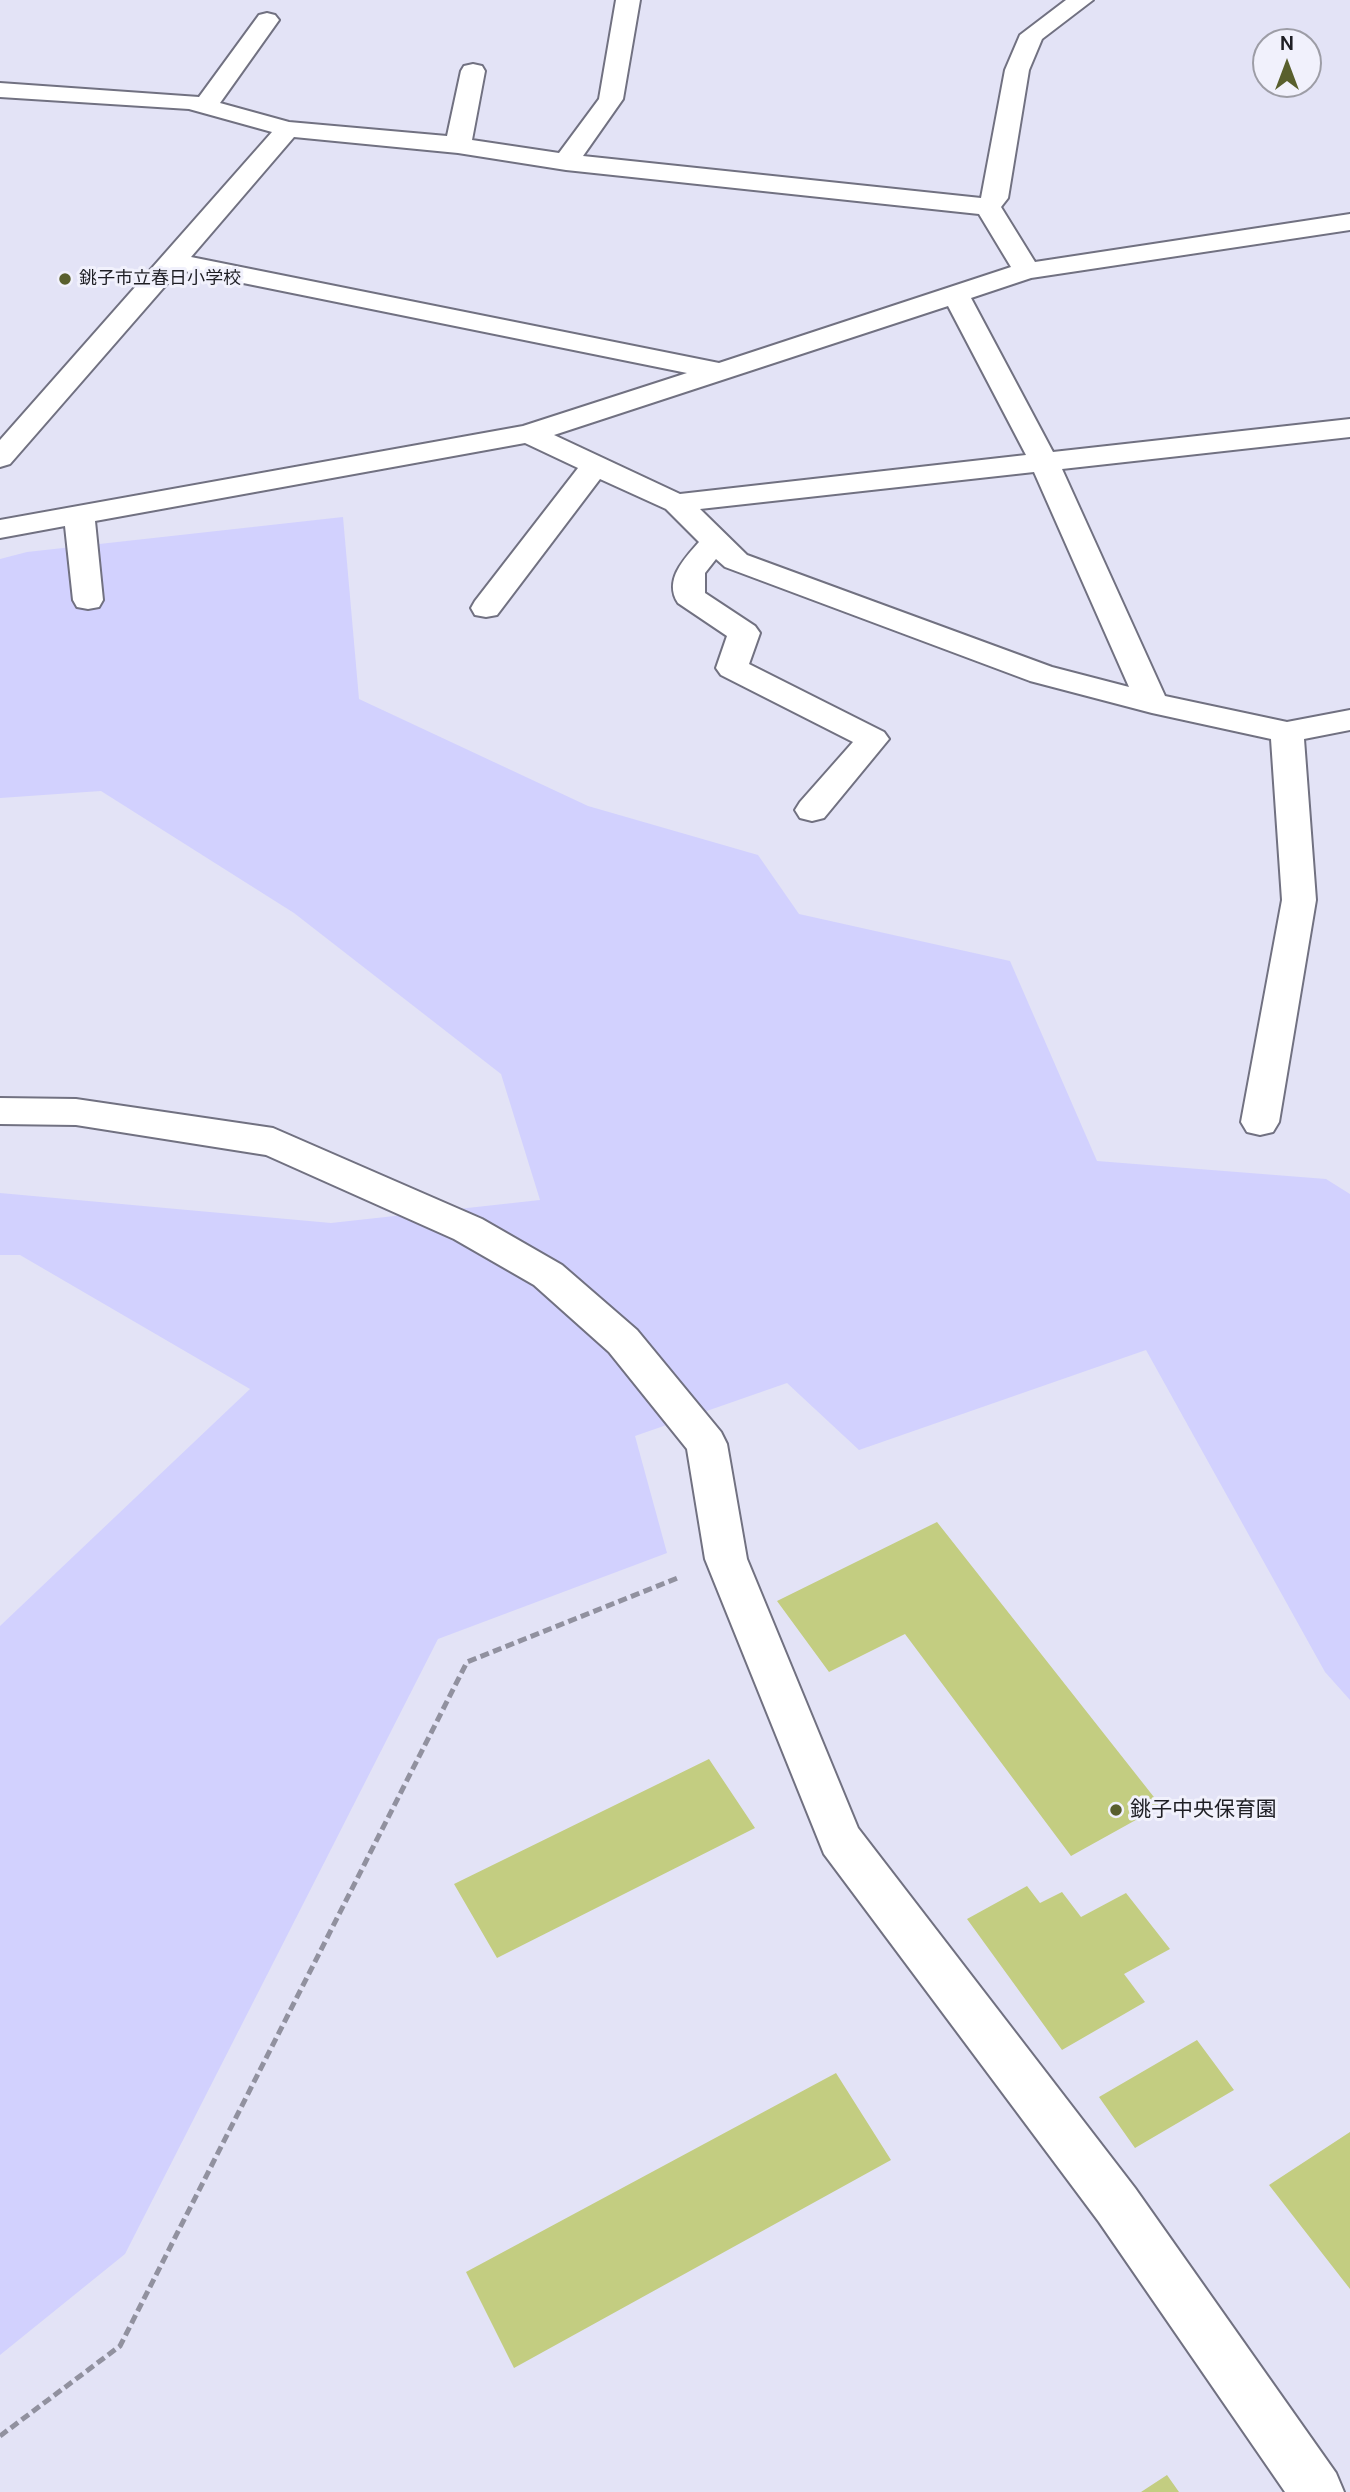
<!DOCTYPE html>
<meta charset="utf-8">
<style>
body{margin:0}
#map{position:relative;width:1350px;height:2492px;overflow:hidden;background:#e3e3f6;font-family:"DM Sans",sans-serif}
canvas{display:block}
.north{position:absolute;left:1252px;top:28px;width:70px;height:70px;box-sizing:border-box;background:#f1f1fc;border:2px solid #9d9da6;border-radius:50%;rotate:0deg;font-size:19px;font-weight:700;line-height:28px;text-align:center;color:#1e1e24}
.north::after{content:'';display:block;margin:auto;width:24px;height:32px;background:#595f2d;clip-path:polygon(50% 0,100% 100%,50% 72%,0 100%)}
</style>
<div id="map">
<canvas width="1350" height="2492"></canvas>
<div class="north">N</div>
</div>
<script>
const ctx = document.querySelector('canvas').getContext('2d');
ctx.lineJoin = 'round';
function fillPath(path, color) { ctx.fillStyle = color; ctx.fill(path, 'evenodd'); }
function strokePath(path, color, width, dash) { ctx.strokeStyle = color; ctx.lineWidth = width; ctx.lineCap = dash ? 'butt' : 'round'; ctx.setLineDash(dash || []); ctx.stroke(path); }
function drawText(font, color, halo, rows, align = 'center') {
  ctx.font = font + ' "DM Sans","Noto Sans JP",sans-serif'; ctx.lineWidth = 6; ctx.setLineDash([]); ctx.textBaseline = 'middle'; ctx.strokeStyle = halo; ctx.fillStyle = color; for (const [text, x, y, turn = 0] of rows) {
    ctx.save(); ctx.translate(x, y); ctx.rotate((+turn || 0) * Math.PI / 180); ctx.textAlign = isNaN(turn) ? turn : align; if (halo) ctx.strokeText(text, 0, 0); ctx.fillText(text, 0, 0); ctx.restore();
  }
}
fillPath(new Path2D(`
 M 343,517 L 359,699 L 588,806 L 758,855 L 799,914 L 1010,961 L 1097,1161 L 1326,1179 L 1350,1194 L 1350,1700 L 1325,1672 L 1146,1350 L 859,1450 L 787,1383 L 635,1436 L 667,1553 L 438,1639 L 125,2254 L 0,2355 L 0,1626 L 250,1389 L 20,1255 L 0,1255 L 0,1193 L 331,1223 L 540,1200 L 501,1074 L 294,913 L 101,791 L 0,798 L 0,559 L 27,552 Z`), '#d2d1fe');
fillPath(new Path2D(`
 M 937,1522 L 1161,1806 L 1071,1856 L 905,1634 L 829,1672 L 777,1601 Z
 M 709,1759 L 755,1828 L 497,1958 L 454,1884 Z
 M 1027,1886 L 1040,1903 L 1062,1892 L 1081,1917 L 1126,1893 L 1170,1949 L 1124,1974 L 1145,2002 L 1062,2050 L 967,1919 Z
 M 1197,2040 L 1234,2090 L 1135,2148 L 1099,2097 Z
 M 836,2073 L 891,2160 L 514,2368 L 466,2272 Z
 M 1350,2132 L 1350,2289 L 1269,2185 Z
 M 1167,2475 L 1179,2492 L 1141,2492 Z`), '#c3cd81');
const minor = new Path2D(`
 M 616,0 L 640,0 L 623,99 L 583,156 L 981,198 L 1005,70 L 1020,35 L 1066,0 L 1093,0 L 1042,39 L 1029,70 L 1008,198 L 1001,207 L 1035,262 L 1350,214 L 1350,230 L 1031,278 L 971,298 L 1053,452 L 1350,419 L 1350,437 L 1062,469 L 1165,696 L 1287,722 L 1350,710 L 1350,730 L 1304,739 L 1316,900 L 1279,1122 L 1273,1132 L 1260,1135 L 1247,1132 L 1241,1122 L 1282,900 L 1271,739 L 1152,713 L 1030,681 L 725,567 L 716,559 L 705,573 L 705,593 L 755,626 L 760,633 L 749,664 L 884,732 L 889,739 L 824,818 L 812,821 L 800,818 L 795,810 L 800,802 L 853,742 L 721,675 L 716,668 L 727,636 L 678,603 C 663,580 685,558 699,542 L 666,509 L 600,479 L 497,615 L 486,617 L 475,615 L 471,608 L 475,601 L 578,468 L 525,443 L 95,521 L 103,600 L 99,607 L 88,609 L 77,607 L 73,600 L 65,526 L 0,538 L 0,520 L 523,426 L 687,373 L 179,270 L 10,464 L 0,467 L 0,440 L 272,132 L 189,109 L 0,97 L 0,83 L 199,97 L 259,15 L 267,13 L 275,15 L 279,20 L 220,103 L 289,122 L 447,136 L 461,71 L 464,66 L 473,64 L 482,66 L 485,71 L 472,140 L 559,153 L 599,99 ZM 294,137 L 458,153 L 566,170 L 979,214 L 1011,267 L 719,363 L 191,257 ZM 948,306 L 1026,455 L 680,494 L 554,435 ZM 1034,472 L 1129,687 L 1052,667 L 747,555 L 700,509 Z
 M 0,1098 L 76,1099 L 273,1128 L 482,1219 L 562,1265 L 637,1330 L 721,1432 L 727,1444 L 747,1559 L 858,1828 L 1135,2188 L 1336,2473 L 1344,2492 L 1285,2492 L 1099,2222 L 824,1854 L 705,1559 L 687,1449 L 609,1352 L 534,1285 L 454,1239 L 266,1155 L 76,1125 L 0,1124 Z`);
strokePath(minor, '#717181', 4);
strokePath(new Path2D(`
 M 0,2436 L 120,2346 L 467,1662 L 680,1577`), '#91919f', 5, [9, 4.5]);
fillPath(minor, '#fff');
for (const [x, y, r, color] of [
 [65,279,7,"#595f2d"],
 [1116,1810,7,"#595f2d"]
]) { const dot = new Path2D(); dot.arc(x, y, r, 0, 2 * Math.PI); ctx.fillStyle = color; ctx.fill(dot); strokePath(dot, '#f1f1fc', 2.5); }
drawText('18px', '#1e1e24', '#f1f1fc', [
 ["銚子市立春日小学校",79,279]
], 'left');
drawText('21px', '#1e1e24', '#f1f1fc', [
 ["銚子中央保育園",1130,1810]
], 'left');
</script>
